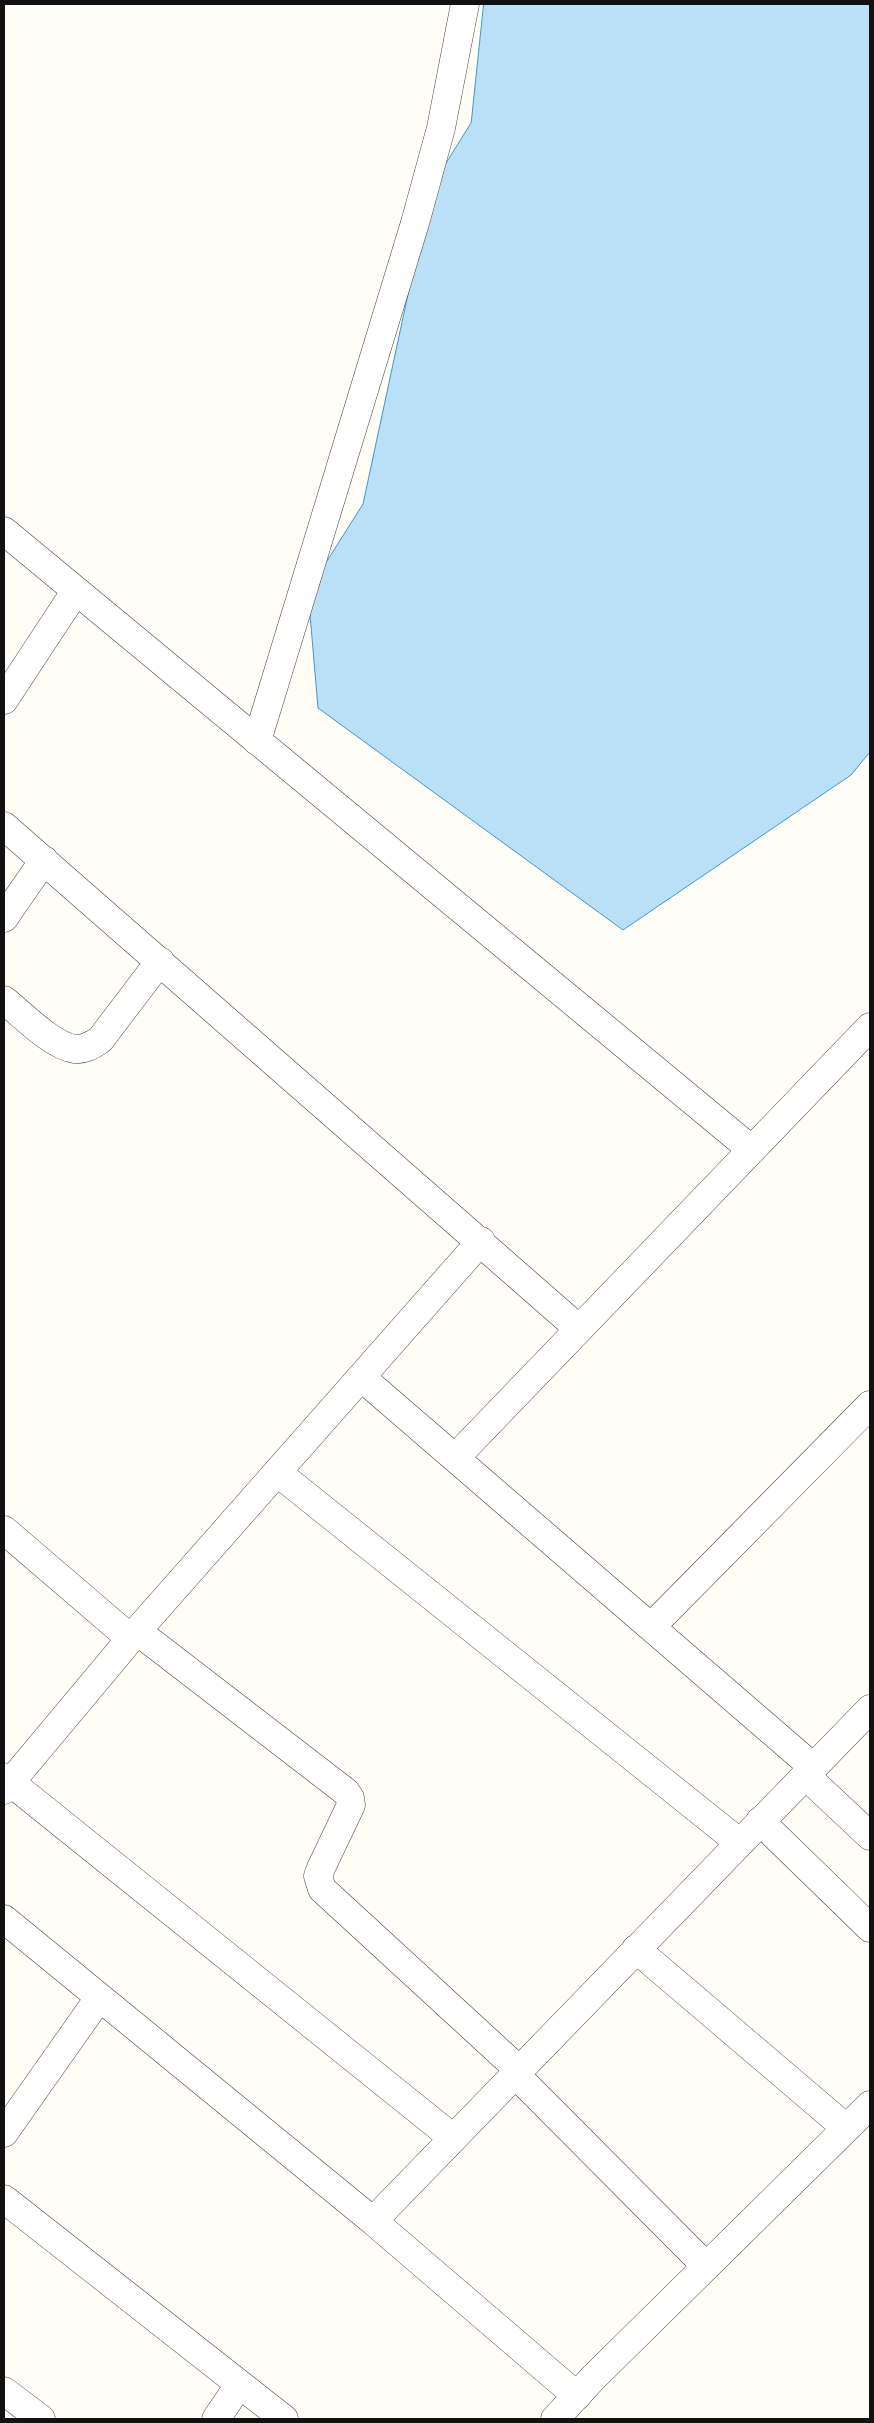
<!DOCTYPE html>
<style>
body{margin:0}
#map{position:relative;width:874px;height:2423px;overflow:hidden;background:#fffdf5;font-family:"Libre Baskerville",serif}
canvas{display:block}
.frame{position:absolute;inset:0;border:5px solid #111;pointer-events:none}
</style>
<div id="map">
<canvas width="874" height="2423"></canvas>
<div class="frame"></div>
</div>
<script>
const ctx = document.querySelector('canvas').getContext('2d');
ctx.lineJoin = 'round';
function fillPath(path, color) { ctx.fillStyle = color; ctx.fill(path, 'evenodd'); }
function strokePath(path, color, width, dash) { ctx.strokeStyle = color; ctx.lineWidth = width; ctx.lineCap = dash ? 'butt' : 'round'; ctx.setLineDash(dash || []); ctx.stroke(path); }
const water = new Path2D(`
 M 484,4 L 870,4 L 870,752 L 851,775 L 623,930 L 318,708 L 308,591 L 363,504 L 431,187 L 471,123 Z`);
fillPath(water, '#b9e0f7');
strokePath(water, '#3f96cf', 1);
const minor = new Path2D(`
 M 4,531 L 752,1150
 M 4,700 L 75,592
 M 257,741 L 415,223 L 441,128 L 465,4
 M 4,826 L 579,1329
 M 4,918 L 44,860
 M 4,1000 C 22,1014 52,1046 75,1049 C 85,1050 92,1045 100,1040 L 160,961
 M 361,1377 L 813,1767
 M 455,1458 L 870,1027
 M 278,1473 L 740,1843
 M 4,1530 L 130,1638
 M 651,1627 L 870,1405
 M 137,1631 L 346,1792 L 350,1798 L 351,1805 L 321,1868 L 318,1876 L 322,1889 L 519,2070
 M 805,1775 L 870,1836
 M 4,1777 L 453,2138
 M 4,1790 L 137,1631 L 481,1241
 M 760,1821 L 870,1928
 M 4,1919 L 373,2221 L 577,2396
 M 636,1949 L 846,2128
 M 515,2074 L 706,2266
 M 4,2133 L 99,1998
 M 4,2199 L 284,2419
 M 373,2221 L 870,1709
 M 4,2391 L 41,2419
 M 216,2419 L 239,2385
 M 555,2419 L 593,2378 L 870,2105`);
strokePath(minor, '#444', 29);
strokePath(minor, '#fff', 28);
</script>
